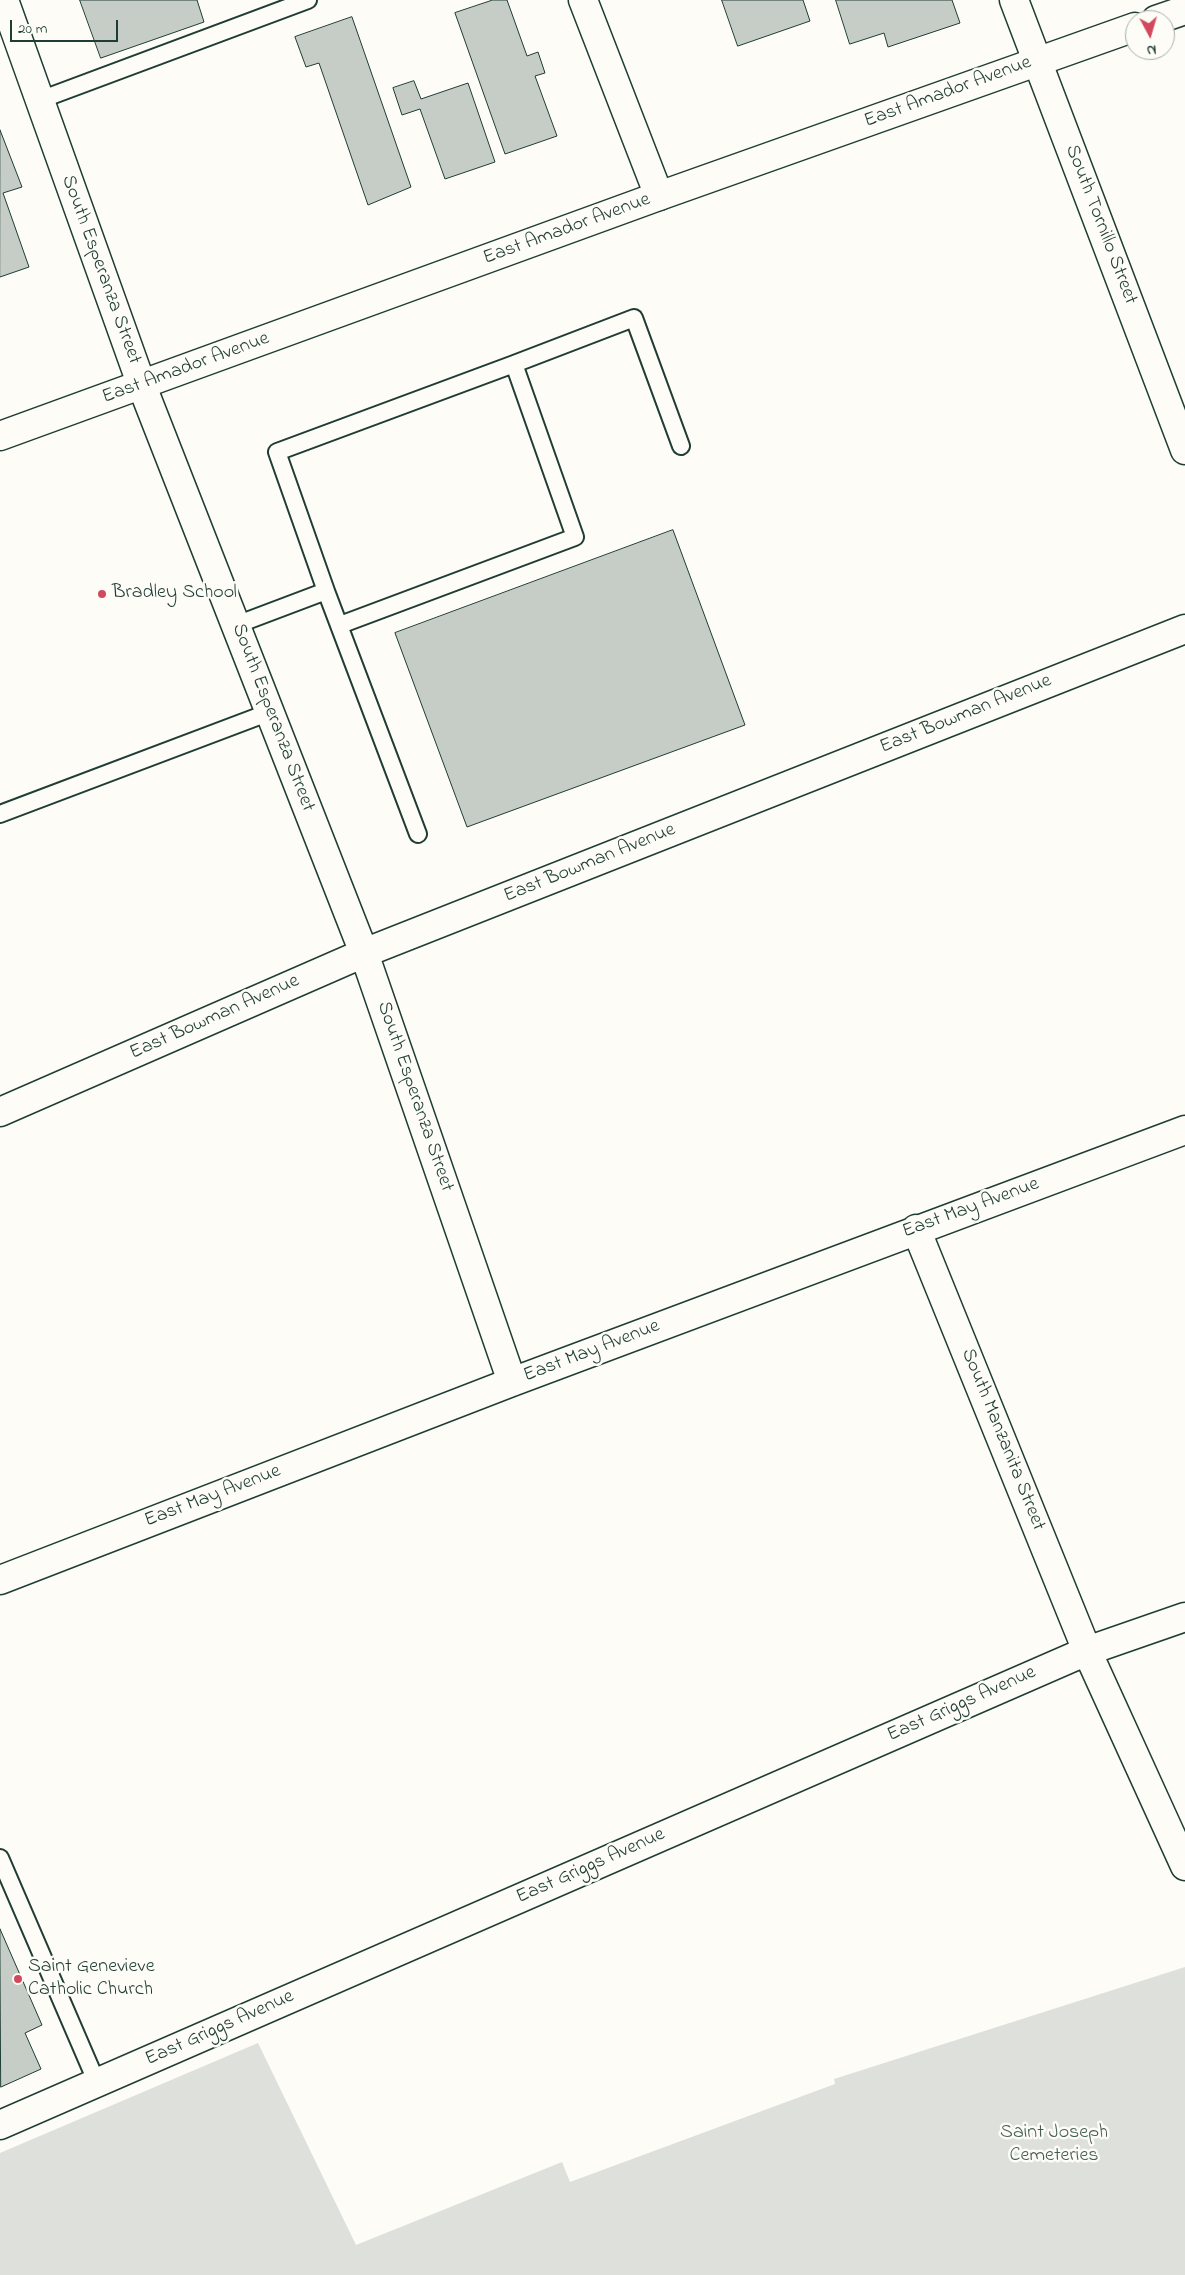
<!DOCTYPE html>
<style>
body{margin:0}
#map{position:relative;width:1185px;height:2275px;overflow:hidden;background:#fdfcf7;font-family:"Indie Flower",sans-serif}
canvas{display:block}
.north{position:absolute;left:1125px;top:10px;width:50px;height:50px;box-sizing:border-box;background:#fdfcf7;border:1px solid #a4b0a9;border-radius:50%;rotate:174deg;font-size:14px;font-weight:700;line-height:20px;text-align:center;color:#1f3d34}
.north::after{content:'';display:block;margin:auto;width:18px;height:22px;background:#d1495b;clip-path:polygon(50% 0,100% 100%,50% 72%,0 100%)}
.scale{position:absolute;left:10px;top:20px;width:108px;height:22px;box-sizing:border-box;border:2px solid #1f3d34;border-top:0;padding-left:6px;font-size:15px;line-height:18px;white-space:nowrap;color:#1f3d34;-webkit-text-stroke:4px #fdfcf7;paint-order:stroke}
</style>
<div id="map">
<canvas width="1185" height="2275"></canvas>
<div class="north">N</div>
<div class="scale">20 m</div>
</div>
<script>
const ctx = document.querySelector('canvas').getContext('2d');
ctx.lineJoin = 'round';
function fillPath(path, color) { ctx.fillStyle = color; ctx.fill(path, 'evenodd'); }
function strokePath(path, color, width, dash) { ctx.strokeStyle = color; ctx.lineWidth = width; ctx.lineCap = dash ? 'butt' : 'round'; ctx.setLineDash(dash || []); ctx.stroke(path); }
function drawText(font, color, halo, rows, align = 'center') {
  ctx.font = font + ' "Indie Flower",sans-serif'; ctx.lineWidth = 5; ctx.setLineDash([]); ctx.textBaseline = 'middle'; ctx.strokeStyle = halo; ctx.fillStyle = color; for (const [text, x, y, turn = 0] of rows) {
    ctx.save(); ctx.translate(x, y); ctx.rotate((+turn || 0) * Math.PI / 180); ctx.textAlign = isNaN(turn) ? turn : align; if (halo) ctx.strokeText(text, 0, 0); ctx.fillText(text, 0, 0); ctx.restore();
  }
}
fillPath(new Path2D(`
 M 1185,1967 L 1185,2275 L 0,2275 L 0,2153 L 258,2043 L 356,2245 L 562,2162 L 570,2182 L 835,2084 L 834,2079 Z`), '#dde0db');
const building = new Path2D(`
 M 80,0 L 197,0 L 204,22 L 101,58 Z
 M 493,0 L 507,0 L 527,56 L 538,52 L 545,73 L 535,76 L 557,136 L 505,154 L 455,13 Z
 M 722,0 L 803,0 L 810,21 L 738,46 Z
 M 836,0 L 952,0 L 960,23 L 888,47 L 884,33 L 850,44 Z
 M 352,17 L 411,187 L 368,205 L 319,63 L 306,67 L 295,37 Z
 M 414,81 L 421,99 L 468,83 L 495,162 L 445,179 L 420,109 L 402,115 L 393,88 Z
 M 0,130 L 22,187 L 3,193 L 29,267 L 0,277 Z
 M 673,530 L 745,725 L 467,827 L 395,633 Z
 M 0,1929 L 42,2025 L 25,2033 L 41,2069 L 1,2087 Z`);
fillPath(building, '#c6cdc7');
strokePath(building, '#1f3d34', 1);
const lane = new Path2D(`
 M 40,100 L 308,0
 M 514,364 L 634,318 L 681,446
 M 326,591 L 277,452 L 514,364 L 575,537 L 340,625
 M 236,625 L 326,591 L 418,834
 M 0,814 L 270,712
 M 0,1858 L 97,2083`);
const street = new Path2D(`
 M 4,0 L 142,386 L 364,953 L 512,1382
 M 583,0 L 659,196
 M 1014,0 L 1185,450
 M 0,1112 L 364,953 L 1185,629
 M 916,1229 L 1087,1651 L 1185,1866
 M 0,1580 L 512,1382 L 1185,1130
 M 0,2125 L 1087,1651 L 1185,1617`);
const secondary = new Path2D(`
 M 1156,20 L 1185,10
 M 0,436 L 659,196 L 1135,27`);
strokePath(lane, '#1f3d34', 20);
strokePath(street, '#1f3d34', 31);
strokePath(secondary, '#1f3d34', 31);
strokePath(lane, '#fdfcf7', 16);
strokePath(street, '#fdfcf7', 28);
strokePath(secondary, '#fdfcf7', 28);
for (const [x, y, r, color] of [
 [102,594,5,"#d1495b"],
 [18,1979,5,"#d1495b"]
]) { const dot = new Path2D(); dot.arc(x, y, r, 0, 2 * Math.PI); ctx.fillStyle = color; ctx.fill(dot); strokePath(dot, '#fdfcf7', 2); }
drawText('20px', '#1f3d34', '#fdfcf7', [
 ["East Amador Avenue",948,93,-20],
 ["South Tornillo Street",1100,225,69],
 ["East Amador Avenue",567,230,-20],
 ["South Esperanza Street",100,270,70],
 ["East Amador Avenue",186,369,-20],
 ["East Bowman Avenue",966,715,-22],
 ["South Esperanza Street",272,718,69],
 ["East Bowman Avenue",590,864,-22],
 ["East Bowman Avenue",215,1018,-24],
 ["South Esperanza Street",414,1097,71],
 ["East May Avenue",971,1209,-20],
 ["East May Avenue",592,1352,-21],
 ["South Manzanita Street",1002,1440,68],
 ["East May Avenue",213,1497,-21],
 ["East Griggs Avenue",962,1705,-24],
 ["East Griggs Avenue",591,1867,-24],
 ["East Griggs Avenue",220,2029,-24]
]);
drawText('20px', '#1f3d34', '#fdfcf7', [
 ["Bradley School",112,594],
 ["Saint Genevieve",28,1968],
 ["Catholic Church",28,1991]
], 'left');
drawText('20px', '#455e55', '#fdfcf7', [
 ["Saint Joseph",1054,2134],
 ["Cemeteries",1054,2157]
]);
</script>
